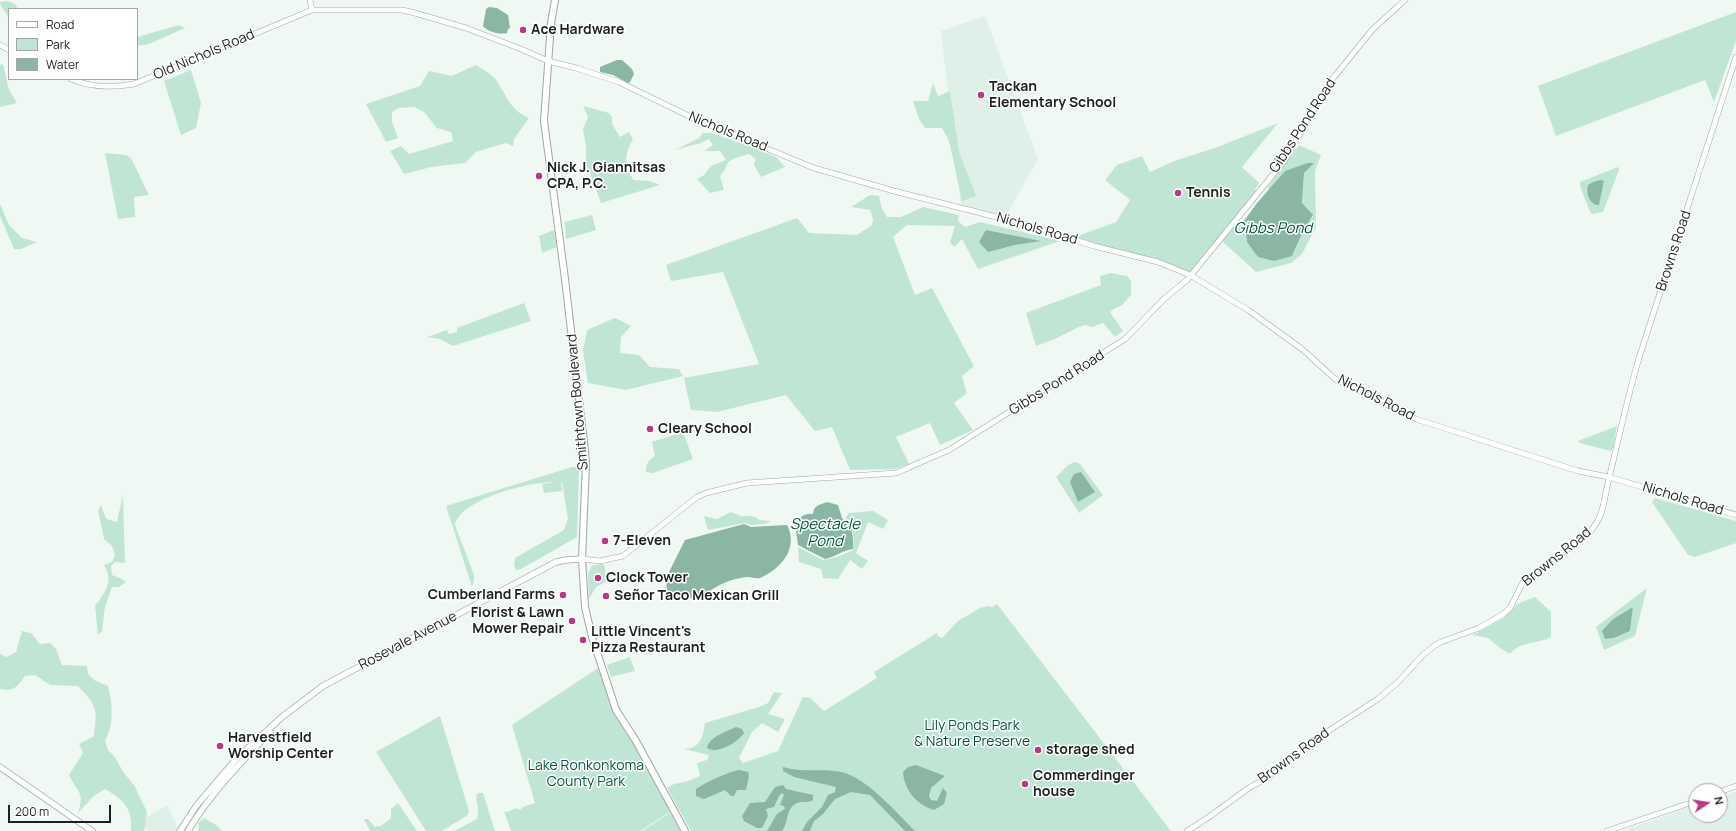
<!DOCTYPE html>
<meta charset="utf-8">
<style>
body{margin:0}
#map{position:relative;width:1736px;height:831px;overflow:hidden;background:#f0f8f4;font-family:Manrope,sans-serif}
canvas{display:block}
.legend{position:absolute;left:8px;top:8px;width:130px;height:72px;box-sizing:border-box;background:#fff;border:1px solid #a5a6a5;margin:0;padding:5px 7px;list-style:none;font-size:12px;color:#1d201f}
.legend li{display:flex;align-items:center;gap:8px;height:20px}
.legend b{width:20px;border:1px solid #a5a6a5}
.north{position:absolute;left:1688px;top:783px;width:40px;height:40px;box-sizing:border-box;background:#fff;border:1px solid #a5a6a5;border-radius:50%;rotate:78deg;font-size:11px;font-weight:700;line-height:16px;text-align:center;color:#1d201f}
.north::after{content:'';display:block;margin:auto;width:14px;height:18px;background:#b63887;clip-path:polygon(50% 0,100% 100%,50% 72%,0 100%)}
.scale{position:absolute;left:8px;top:805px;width:103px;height:18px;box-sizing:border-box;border:2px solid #1d201f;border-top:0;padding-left:5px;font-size:12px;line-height:14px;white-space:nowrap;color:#1d201f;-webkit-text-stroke:3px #fff;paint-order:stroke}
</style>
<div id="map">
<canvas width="1736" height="831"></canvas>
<ul class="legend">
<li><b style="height:5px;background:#fff"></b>Road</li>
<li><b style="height:11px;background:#c1e5d5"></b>Park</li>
<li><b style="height:11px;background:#8bb6a3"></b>Water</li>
</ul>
<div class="north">N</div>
<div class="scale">200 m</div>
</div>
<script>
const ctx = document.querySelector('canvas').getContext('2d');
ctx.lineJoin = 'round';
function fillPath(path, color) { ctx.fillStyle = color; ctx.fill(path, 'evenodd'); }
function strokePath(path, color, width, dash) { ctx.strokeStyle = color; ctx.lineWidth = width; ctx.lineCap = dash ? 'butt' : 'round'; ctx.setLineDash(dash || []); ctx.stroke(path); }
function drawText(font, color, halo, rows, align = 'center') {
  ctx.font = font + ' Manrope,sans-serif'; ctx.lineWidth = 3; ctx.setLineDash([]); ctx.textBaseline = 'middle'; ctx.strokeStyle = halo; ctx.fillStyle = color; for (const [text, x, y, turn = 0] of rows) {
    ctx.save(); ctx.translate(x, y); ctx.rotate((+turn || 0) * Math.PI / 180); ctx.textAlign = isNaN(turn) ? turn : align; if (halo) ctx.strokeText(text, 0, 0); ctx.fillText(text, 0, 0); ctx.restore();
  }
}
fillPath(new Path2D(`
 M 985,16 L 1038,159 L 1006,216 L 961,205 L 941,31 Z
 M 1736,791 L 1736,831 L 1622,831 L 1696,805 L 1696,815 L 1720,815 L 1720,797 Z
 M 167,805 L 178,828 L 176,831 L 148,831 L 141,826 L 147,817 Z`), '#dff0e8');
fillPath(new Path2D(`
 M 8,1 L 15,4 L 18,9 L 9,9 L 9,18 L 0,4 L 0,2 Z
 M 1736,12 L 1736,41 L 1714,102 L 1705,80 L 1556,136 L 1538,86 Z
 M 179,25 L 185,28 L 149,44 L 137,46 L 137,37 Z
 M 3,64 L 9,90 L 17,103 L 0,107 L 0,65 Z
 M 476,65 C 482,69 492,74 496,80 C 507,96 510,110 529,118 L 514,139 L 513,146 L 505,143 L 476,152 L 465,163 L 431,167 L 404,174 L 390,151 L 401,146 L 409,154 L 453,141 L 451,132 L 437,128 L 424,112 L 414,107 L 399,108 L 392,112 L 392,122 L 398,138 L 386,142 L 366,104 L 420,86 L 429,71 L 452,76 Z
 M 191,70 L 201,103 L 196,128 L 181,135 L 164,81 Z
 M 933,83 L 938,96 L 950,91 L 959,152 L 976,196 L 962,201 L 949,141 L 942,128 L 925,128 L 919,119 L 913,101 L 928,101 Z
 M 583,106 L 609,113 L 612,117 L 612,124 L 620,137 L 629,132 L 633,139 C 625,154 622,166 634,180 L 649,181 L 660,185 L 601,203 L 586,163 L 586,146 L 583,130 L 588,117 Z
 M 1278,123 L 1242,167 L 1259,183 L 1255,190 L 1257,193 L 1190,275 L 1158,262 L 1077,241 L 1078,236 L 1116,222 L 1130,200 L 1105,180 L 1117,165 L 1142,156 L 1150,172 L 1174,161 L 1215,148 Z
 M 703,133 L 711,133 L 749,146 L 776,157 L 785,167 L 761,177 L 754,165 L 756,159 L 749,154 C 743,156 730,158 727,164 C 725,169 724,172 720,176 L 724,190 L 710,193 L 697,179 L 704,175 L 711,166 L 726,160 L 720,151 L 704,151 L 713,145 L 709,139 L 701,143 L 675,150 L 699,138 Z
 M 1299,145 L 1321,155 L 1315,171 L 1316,227 L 1302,254 L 1291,263 L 1256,272 L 1222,241 L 1239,220 L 1244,224 L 1247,242 L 1292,256 L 1301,236 L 1313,216 L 1302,204 L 1304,173 L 1285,171 L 1270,189 L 1267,188 Z
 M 105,153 L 126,155 L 131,158 L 149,195 L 134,197 L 135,217 L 118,219 Z
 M 1618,167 L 1619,170 L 1603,212 L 1593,214 L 1590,212 L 1580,186 L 1580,182 ZM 1604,181 L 1599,204 L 1588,195 L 1587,191 Z
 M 870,195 L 879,196 L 882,209 L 887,217 L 901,217 L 923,207 L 959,215 L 958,221 L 965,227 L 980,222 L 1060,241 L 978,269 L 962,239 L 954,247 L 950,242 L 955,226 L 907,225 L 893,237 L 915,295 L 932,288 L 974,366 L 962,376 L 967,393 L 954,403 L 973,430 L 940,445 L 930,423 L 896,437 L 909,464 L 894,469 L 850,470 L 832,427 L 815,431 L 786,395 L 717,412 L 691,410 L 684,378 L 759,364 L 723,272 L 671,281 L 666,265 L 797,218 L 809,233 L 857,235 L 872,225 L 873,219 L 870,210 L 851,207 ZM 985,230 L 1039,241 L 1015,245 Z
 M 0,204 L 9,225 L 22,238 L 37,242 L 21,249 L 14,249 L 0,216 Z
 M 592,215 L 596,230 L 566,239 L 565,222 Z
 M 554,230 L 557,247 L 542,253 L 539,236 Z
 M 1111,273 L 1127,276 L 1131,281 L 1131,295 L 1121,306 L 1115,308 L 1110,312 L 1123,331 L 1115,337 L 1103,323 L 1092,327 L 1085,325 L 1079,327 L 1057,338 L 1036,346 L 1026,313 L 1101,285 L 1100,276 Z
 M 524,303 L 531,321 L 453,346 L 440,339 L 427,337 L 447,330 L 449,334 L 457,332 L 457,328 Z
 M 615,318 L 631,326 L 621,337 L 620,353 L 639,355 L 650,367 L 679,369 L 683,376 L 626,390 L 588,383 L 583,351 L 587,330 Z
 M 1617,426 L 1613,449 L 1610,451 L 1580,443 L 1578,441 Z
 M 683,432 L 693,459 L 653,473 L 646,472 C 646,464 648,460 655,456 L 652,442 Z
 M 1075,462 L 1080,464 L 1103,495 L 1079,513 L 1056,477 L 1068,465 Z
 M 572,467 L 578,467 L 579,471 L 577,537 L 521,569 L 516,570 L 514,565 L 515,558 L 564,530 L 568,518 L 562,482 L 561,482 L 562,491 L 544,493 L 542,484 L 556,482 C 533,481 461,498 455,525 L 474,575 L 474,581 L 472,587 L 446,506 Z
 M 123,495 L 125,563 L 115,562 L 111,566 L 112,575 L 122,579 L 126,582 L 119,587 L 112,587 L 105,607 L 102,631 L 98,635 L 95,606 C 105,593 114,581 104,565 L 112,562 L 115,555 L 112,546 L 104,539 L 98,511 L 101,505 L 106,519 L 117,522 Z
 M 1655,498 L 1736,521 L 1736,543 L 1695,557 L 1688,555 L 1652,502 Z
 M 873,511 L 888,520 L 883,529 L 868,522 L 856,553 L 868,561 L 862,569 L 850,560 L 838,579 L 823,578 L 821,569 L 799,562 L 798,547 L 823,560 L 837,557 L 853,550 C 855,536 853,529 845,518 L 849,513 Z
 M 731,512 C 734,513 738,515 740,516 C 748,517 753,514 759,520 L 771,521 L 765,524 L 752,525 L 745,523 L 708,530 L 704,516 L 717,519 Z
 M 595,565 L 602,564 L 605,566 L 605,582 L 596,587 L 589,599 L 588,573 L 592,566 Z
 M 1647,588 L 1635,636 L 1604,650 L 1596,627 ZM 1633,607 L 1630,631 L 1614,638 L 1605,639 L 1613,619 Z
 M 1535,597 L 1551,612 L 1551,637 C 1539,644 1519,641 1510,654 L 1500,648 L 1488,638 L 1473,635 L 1504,618 L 1517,604 Z
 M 997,604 L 1171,831 L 691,831 L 667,788 L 674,784 L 688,781 L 700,776 L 697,763 L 707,760 L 709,755 L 684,749 C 700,749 703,737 705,723 L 759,707 L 768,703 L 774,692 L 782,693 L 768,714 L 785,719 L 778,732 L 762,723 L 752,732 L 739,758 L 743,763 L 778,751 L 803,697 L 810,698 L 824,711 L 877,678 L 874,672 L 937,633 L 938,636 L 942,638 L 958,621 L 980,608 L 989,606 L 992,607 Z
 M 22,631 L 31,633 L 40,644 L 50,643 L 56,649 L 62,665 L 87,666 L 88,674 L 94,680 L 108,686 C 113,705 114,724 105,741 L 108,750 L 114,756 L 124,773 L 134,785 L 147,812 L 144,831 L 131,831 C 132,808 125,801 105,789 L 94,796 L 78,813 C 85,791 78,794 69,775 L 83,753 L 79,744 L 94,736 C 97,708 98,707 78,686 L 50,685 L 35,675 L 25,676 C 17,687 14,692 0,689 L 0,654 L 7,657 L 16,652 Z
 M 630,657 L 635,671 L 611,677 L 607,665 Z
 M 598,668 L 620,720 L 672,811 L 640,831 L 511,831 L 504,811 L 506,812 L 517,808 L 520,810 L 523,807 L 535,803 L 512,725 Z
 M 440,716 L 469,811 L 468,815 L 442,831 L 426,831 L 376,752 Z
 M 478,793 L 483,793 L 495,831 L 454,831 L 477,819 L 478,810 L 476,796 Z
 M 398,803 L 417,831 L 370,831 L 364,819 L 368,819 L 375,827 L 381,826 L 391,818 L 391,809 Z
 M 670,813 L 682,831 L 642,831 Z
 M 204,818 L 216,825 L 222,831 L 198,831 L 199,822 Z`), '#c1e5d5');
fillPath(new Path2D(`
 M 489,7 L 497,8 L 508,15 L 510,28 L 508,29 L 507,33 C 500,35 488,32 483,26 L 486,9 Z
 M 617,60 L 622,60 L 632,69 L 634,74 L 630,82 L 628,83 L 613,75 L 600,72 L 600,67 Z
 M 1308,163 L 1314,163 L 1304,173 L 1302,203 L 1313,215 L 1301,236 L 1292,256 L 1274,261 L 1258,257 L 1247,242 L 1244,221 L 1257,203 L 1285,171 Z
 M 1601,180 L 1604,181 L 1599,205 L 1596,205 C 1588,201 1586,193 1588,185 L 1593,182 Z
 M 986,230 L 1041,241 L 1015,245 L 988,252 L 979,242 Z
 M 1081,472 L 1095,492 L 1078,502 L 1070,482 L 1074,474 Z
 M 827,502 L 838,505 L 842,518 L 851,527 L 853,539 L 853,549 C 843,550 835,557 825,559 L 798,545 L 795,523 C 801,517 804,513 813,514 C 814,505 819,505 827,502 Z
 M 744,524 L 751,527 L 787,525 C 799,548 781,569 760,578 C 756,579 752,577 748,577 C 743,577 737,579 732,580 C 704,589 701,608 667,592 L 666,578 L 685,540 Z
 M 1633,607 L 1630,631 L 1614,638 L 1605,639 L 1602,631 L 1613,619 Z
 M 736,727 L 742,729 L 744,733 C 738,742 717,755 707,748 C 710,736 726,732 736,727 Z
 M 916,765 L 945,776 L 931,788 L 929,796 L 931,800 L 937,801 L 943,788 L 947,793 L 944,804 L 934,810 C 917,805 904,790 903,772 L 908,767 Z
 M 783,767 C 802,773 821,768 841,772 C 866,777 897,813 915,831 L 905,831 L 870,795 L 851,792 L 835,799 L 823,814 L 814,821 L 810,831 L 802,831 L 807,822 L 822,807 L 828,795 L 835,792 L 836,787 L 794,777 L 783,771 Z
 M 739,770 L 748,772 L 749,776 L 746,790 L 737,790 L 734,796 L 731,796 L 725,790 L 704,799 L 696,796 L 696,789 C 708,781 726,773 739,770 Z
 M 783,785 L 786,789 L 813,795 L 813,800 C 808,803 802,801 797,803 C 785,809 789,822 782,831 L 767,831 L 777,814 L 785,809 L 784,806 L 780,805 L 784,795 L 782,793 L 779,796 L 774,807 L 766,809 L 768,816 L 762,828 L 757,828 L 744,821 L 742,816 L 750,803 L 765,802 L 775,787 Z`), '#8bb6a3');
const tertiary = new Path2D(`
 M 310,0 L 312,10
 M 0,45 L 9,50
 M 71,79 C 92,88 112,88 134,84 L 312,10 L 402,10 L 415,13 L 466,28 L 521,49 L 548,61 L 576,68 L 619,82 L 693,118 L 814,168 L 894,191 L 1028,225 L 1094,246 L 1158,262 L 1190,275 L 1248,310 L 1302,349 L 1335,379 L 1416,419 L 1578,471 L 1609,477 L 1736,515
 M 582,559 L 600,561 L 623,556 L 697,497 L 706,493 L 747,483 L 896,473 L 949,450 L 1125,339 L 1164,299 L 1187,280 L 1284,161 L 1330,82 L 1373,29 L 1405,0
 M 1720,792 L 1736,786
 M 1187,831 L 1209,817 L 1250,787 L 1268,778 L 1276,769 L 1305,746 L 1378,699 L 1397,683 L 1423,655 L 1434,646 L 1441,642 L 1479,628 L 1502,615 L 1510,608 L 1523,582 L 1589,533 C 1604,516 1603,504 1608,483 C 1618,441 1627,399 1639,358 L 1736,57
 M 1607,831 L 1696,801`);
const secondary = new Path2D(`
 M 0,767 L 92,831
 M 180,831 L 197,805 L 237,758 L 282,717 L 323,686 L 556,562 L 566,560 L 582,559
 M 188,831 C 210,794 240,763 270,732`);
const primary = new Path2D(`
 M 555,0 L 551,23 L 544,121 L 565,279 L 584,442 L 586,463 L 582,559 L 585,607 L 592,637 L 616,710 L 636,741 L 685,831`);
strokePath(tertiary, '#9fa7a3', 6);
strokePath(secondary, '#9fa7a3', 7);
strokePath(primary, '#9fa7a3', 8);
strokePath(tertiary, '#fff', 5);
strokePath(secondary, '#fff', 5.5);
strokePath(primary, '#fff', 6);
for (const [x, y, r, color] of [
 [523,30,4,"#b63887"],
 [981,95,4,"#b63887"],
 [539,176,4,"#b63887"],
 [1178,193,4,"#b63887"],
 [650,429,4,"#b63887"],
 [605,541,4,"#b63887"],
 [598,578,4,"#b63887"],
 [563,595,4,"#b63887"],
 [606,596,4,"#b63887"],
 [572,621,4,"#b63887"],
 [583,640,4,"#b63887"],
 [220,746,4,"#b63887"],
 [1038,750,4,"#b63887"],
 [1025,784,4,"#b63887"]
]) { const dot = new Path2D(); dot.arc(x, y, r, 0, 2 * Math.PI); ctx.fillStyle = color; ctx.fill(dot); strokePath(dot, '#fff', 1.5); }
drawText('bold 14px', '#1d201f', '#fff', [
 ["Ace Hardware",531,30],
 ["Tackan",989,87],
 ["Elementary School",989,103],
 ["Nick J. Giannitsas",547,168],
 ["CPA, P.C.",547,184],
 ["Tennis",1186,193],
 ["Cleary School",658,429],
 ["7-Eleven",613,541],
 ["Clock Tower",606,578],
 ["Cumberland Farms",555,595,"right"],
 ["Señor Taco Mexican Grill",614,596],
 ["Florist & Lawn",564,613,"right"],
 ["Mower Repair",564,629,"right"],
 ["Little Vincent's",591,632],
 ["Pizza Restaurant",591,648],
 ["Harvestfield",228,738],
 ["Worship Center",228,754],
 ["storage shed",1046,750],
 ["Commerdinger",1033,776],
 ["house",1033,792]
], 'left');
drawText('14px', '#1d201f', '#fff', [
 ["Old Nichols Road",204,55,-23],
 ["Gibbs Pond Road",1303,126,-57],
 ["Nichols Road",728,132,22],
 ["Nichols Road",1037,229,16],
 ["Browns Road",1674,251,-72],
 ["Gibbs Pond Road",1057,383,-32],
 ["Nichols Road",1376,398,27],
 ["Smithtown Boulevard",578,402,-95],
 ["Nichols Road",1683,499,17],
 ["Browns Road",1557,557,-39],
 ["Rosevale Avenue",408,641,-28],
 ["Browns Road",1294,756,-36]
]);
drawText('14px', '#02573f', '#fff', [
 ["Lily Ponds Park",972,726],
 ["& Nature Preserve",972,742],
 ["Lake Ronkonkoma",586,766],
 ["County Park",586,782]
]);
drawText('italic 15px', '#00553d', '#fff', [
 ["Gibbs Pond",1273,229],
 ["Spectacle",825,525],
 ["Pond",825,542]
]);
</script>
